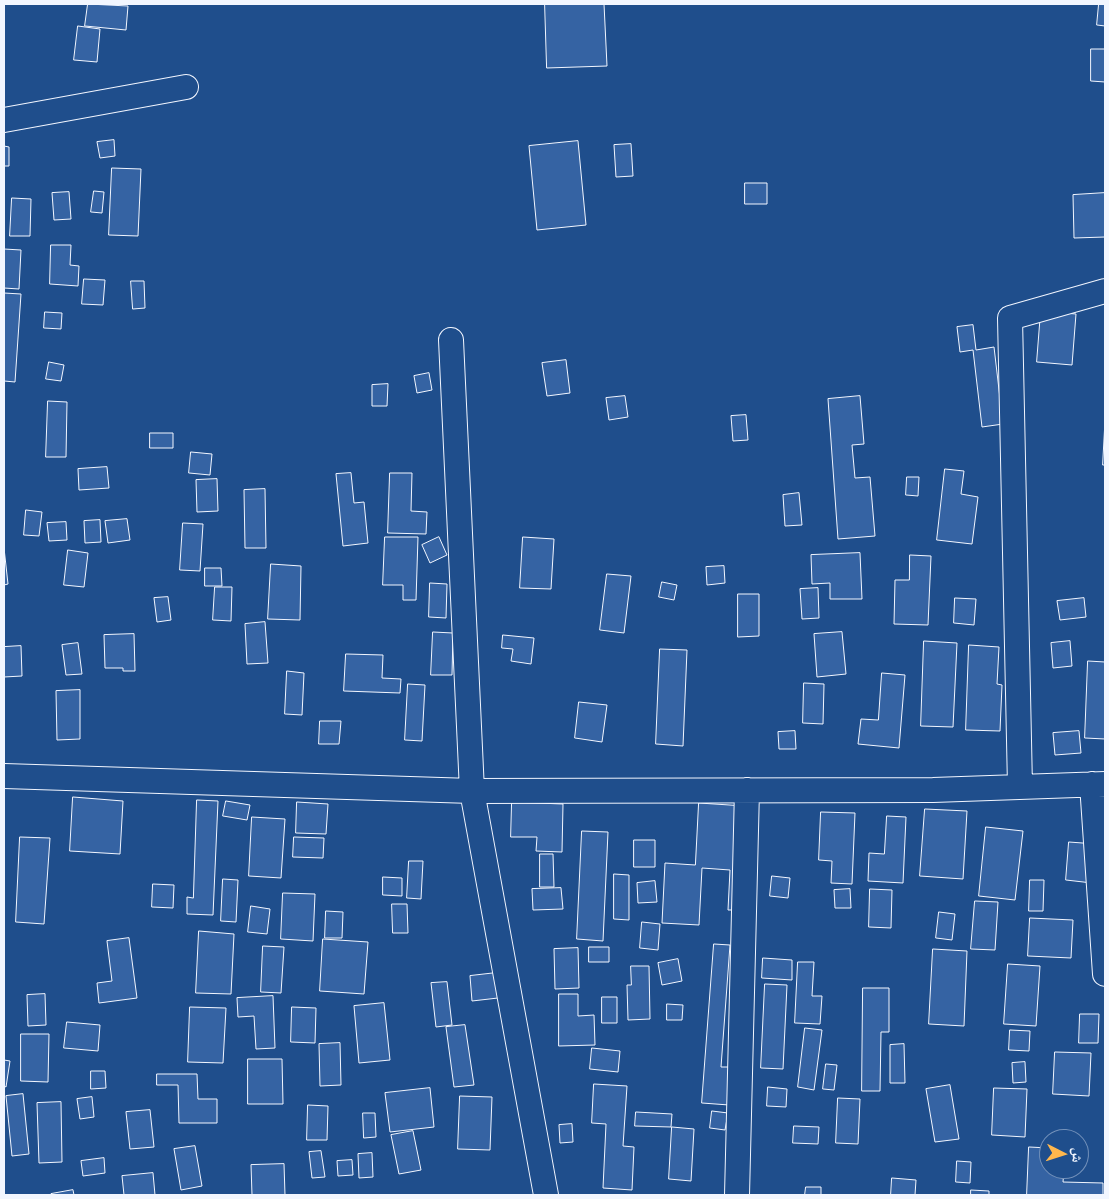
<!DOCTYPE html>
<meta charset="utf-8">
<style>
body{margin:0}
#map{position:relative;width:1109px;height:1199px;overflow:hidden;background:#1f4e8c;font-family:Lato,"Noto Naskh Arabic",sans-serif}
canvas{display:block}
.frame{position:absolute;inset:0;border:5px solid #f2f6ff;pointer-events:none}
.north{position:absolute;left:1039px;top:1129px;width:50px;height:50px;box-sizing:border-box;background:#1f4e8c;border:1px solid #7391ba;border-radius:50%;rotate:95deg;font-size:14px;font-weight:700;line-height:20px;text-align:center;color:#f2f6ff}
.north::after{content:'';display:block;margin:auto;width:18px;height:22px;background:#ffb74d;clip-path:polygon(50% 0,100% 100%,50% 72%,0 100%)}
</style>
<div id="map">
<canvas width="1109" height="1199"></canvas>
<div class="frame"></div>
<div class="north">ش</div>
</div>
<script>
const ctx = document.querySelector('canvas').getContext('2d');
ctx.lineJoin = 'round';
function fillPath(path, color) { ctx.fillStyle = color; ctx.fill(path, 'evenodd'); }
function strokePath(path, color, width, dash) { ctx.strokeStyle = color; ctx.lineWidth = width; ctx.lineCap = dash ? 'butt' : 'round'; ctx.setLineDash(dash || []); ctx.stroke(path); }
const building = new Path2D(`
 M 88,4 L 128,6 L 126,30 L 85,26 Z
 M 545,4 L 604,4 L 607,66 L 547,68 Z
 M 1099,4 L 1105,4 L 1105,26 L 1097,25 Z
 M 78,26 L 100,29 L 97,62 L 74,60 Z
 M 1091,49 L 1105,49 L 1105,82 L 1091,81 Z
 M 114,140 L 115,156 L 100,158 L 97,142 Z
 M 578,141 L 586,225 L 537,230 L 529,146 Z
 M 631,144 L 633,176 L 616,177 L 614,145 Z
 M 4,146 L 9,147 L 9,166 L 4,166 Z
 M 112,168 L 141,169 L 138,236 L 109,235 Z
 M 745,183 L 767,183 L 767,204 L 745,204 Z
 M 94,191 L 104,192 L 102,213 L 91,212 Z
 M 69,192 L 71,219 L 54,220 L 52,193 Z
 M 1105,193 L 1105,237 L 1074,238 L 1073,195 Z
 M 12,198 L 31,199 L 30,236 L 10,236 Z
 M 51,245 L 71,245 L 70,265 L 79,266 L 78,286 L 50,284 Z
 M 4,249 L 21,250 L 19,289 L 4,288 Z
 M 84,279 L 105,280 L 103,305 L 82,304 Z
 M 131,281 L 144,281 L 145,308 L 133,309 Z
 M 4,293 L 21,294 L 15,382 L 4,381 Z
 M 1041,311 L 1076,314 L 1072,365 L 1037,362 Z
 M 45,312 L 62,313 L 61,329 L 44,328 Z
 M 973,325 L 976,350 L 994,347 L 1003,424 L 982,427 L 973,350 L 960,352 L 957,327 Z
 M 566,360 L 570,393 L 547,396 L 542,363 Z
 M 49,362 L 64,365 L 61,381 L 46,379 Z
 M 429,373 L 432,390 L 417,393 L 414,376 Z
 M 388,384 L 387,406 L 372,406 L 372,385 Z
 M 625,396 L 628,417 L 609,420 L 606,398 Z
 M 860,396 L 864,444 L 852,445 L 855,478 L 870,477 L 875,536 L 838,539 L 828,399 Z
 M 48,401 L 67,402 L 66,457 L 46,457 Z
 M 746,415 L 748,440 L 733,441 L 731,416 Z
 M 1105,421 L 1105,465 L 1103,465 Z
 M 150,433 L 173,433 L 173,448 L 150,448 Z
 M 191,452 L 212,454 L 210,475 L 189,473 Z
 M 107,467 L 109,488 L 79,490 L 78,469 Z
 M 945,469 L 964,471 L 961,494 L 978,497 L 972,544 L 937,540 Z
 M 351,473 L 354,503 L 364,502 L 368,543 L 343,546 L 336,474 Z
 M 390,473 L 412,473 L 411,511 L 427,512 L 426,534 L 388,533 Z
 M 907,477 L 919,477 L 918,496 L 906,495 Z
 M 217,479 L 218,511 L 197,512 L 196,480 Z
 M 265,489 L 266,548 L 245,548 L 244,490 Z
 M 799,493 L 802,525 L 785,526 L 783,495 Z
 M 26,510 L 42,512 L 39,536 L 24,535 Z
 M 127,519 L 130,540 L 108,543 L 105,521 Z
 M 100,520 L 101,542 L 85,543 L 84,521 Z
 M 66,522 L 67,540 L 49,541 L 47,523 Z
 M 183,523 L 203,524 L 200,571 L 180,570 Z
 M 385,537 L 418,537 L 416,600 L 403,600 L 403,585 L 383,585 Z
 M 439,537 L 447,555 L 430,563 L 422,545 Z
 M 523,537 L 554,539 L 551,589 L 520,588 Z
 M 4,548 L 8,584 L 4,585 Z
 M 68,550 L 88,553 L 84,587 L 64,585 Z
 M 860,553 L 862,599 L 830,599 L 830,583 L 812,584 L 811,555 Z
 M 910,555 L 931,556 L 928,625 L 894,624 L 895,580 L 909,580 Z
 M 271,564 L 301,566 L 300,620 L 268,619 Z
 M 724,566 L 725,583 L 707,585 L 706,567 Z
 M 205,568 L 221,568 L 222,586 L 205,586 Z
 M 607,574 L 631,576 L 624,633 L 600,630 Z
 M 662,582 L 677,585 L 674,600 L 659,597 Z
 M 430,583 L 447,584 L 446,618 L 429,617 Z
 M 215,587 L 232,587 L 231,621 L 213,620 Z
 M 818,588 L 819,618 L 802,619 L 800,589 Z
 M 738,594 L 759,594 L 759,636 L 738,637 Z
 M 168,597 L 171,620 L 157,622 L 154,598 Z
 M 955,598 L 976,599 L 974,625 L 954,623 Z
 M 1084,598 L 1086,617 L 1060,620 L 1057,601 Z
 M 265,622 L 268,663 L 247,664 L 245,624 Z
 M 433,632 L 453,633 L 452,675 L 431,675 Z
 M 842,632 L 846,674 L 817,677 L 814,634 Z
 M 134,634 L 135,671 L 123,671 L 123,668 L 105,668 L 104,635 Z
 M 503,635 L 534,638 L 531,664 L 511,661 L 513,649 L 502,648 Z
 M 924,641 L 957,643 L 953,727 L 921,726 Z
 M 1070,641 L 1072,666 L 1053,668 L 1051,643 Z
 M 78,643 L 82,674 L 66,675 L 62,645 Z
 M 969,645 L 999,647 L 997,684 L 1002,685 L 1000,731 L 966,730 Z
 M 21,646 L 22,676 L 4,677 L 4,647 Z
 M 660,649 L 687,650 L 683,746 L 656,744 Z
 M 346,654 L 383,655 L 382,678 L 401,679 L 400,693 L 344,691 Z
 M 1088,661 L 1105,662 L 1105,739 L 1085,738 Z
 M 287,671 L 304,673 L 302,715 L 285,714 Z
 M 882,673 L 905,675 L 899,748 L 858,744 L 861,719 L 878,720 Z
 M 804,683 L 824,684 L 823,724 L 803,723 Z
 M 408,684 L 425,685 L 422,741 L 405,740 Z
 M 80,690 L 80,739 L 57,740 L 56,691 Z
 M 579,702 L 607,705 L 602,742 L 575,738 Z
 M 320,721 L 341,721 L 339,744 L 319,744 Z
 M 795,731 L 796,749 L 779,749 L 778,732 Z
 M 1079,731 L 1081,753 L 1055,755 L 1053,733 Z
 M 73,797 L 123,801 L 120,854 L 70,851 Z
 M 197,800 L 218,801 L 213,915 L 187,914 L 187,897 L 193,898 Z
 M 226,801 L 250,805 L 247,820 L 223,816 Z
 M 297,802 L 328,804 L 326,834 L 296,833 Z
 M 512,802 L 563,804 L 562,852 L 536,851 L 537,837 L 511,837 Z
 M 699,803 L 745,806 L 739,910 L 728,910 L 730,870 L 702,868 L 699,925 L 662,923 L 665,863 L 695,865 Z
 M 925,809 L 967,811 L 963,879 L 920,876 Z
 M 821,812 L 855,813 L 852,884 L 831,883 L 832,861 L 819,860 Z
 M 887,816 L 906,817 L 903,883 L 868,881 L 869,853 L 884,854 Z
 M 252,817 L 285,819 L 281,878 L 249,876 Z
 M 986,827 L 1023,831 L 1015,900 L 979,896 Z
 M 582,831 L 608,832 L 603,941 L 577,939 Z
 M 20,837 L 50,838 L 44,924 L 16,922 Z
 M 294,837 L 324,838 L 323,858 L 293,857 Z
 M 634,840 L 655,840 L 655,867 L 634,867 Z
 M 1069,842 L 1096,844 L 1092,883 L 1066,880 Z
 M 540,854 L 553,854 L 554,887 L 540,887 Z
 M 409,861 L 423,861 L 421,899 L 407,898 Z
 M 614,874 L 629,875 L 629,920 L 614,919 Z
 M 772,876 L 790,878 L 788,898 L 770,896 Z
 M 383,877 L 402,878 L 402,896 L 383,895 Z
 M 223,879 L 238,880 L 236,922 L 221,921 Z
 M 1030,880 L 1044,880 L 1043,911 L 1029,911 Z
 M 655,881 L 657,902 L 638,903 L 637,883 Z
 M 153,884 L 174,885 L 173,908 L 152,907 Z
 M 561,888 L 563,909 L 533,910 L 532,889 Z
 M 850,889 L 851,908 L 835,908 L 834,890 Z
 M 870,889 L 892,890 L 891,928 L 869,927 Z
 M 283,893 L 315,894 L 313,941 L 281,939 Z
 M 975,901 L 998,902 L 995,950 L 971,949 Z
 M 392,904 L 407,904 L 408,933 L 393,933 Z
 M 251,906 L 270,909 L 267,934 L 248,932 Z
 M 326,911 L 343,912 L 342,938 L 325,938 Z
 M 939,912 L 955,914 L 952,940 L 936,938 Z
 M 1030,918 L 1073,920 L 1071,958 L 1028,956 Z
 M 642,922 L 660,924 L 658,950 L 640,948 Z
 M 199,931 L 234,934 L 231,994 L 196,993 Z
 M 129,938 L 137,998 L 99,1003 L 97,983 L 112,981 L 107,941 Z
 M 323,939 L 368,942 L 364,994 L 320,991 Z
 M 714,944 L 730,945 L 721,1067 L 732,1067 L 729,1105 L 702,1103 Z
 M 263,946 L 284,947 L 281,993 L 261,992 Z
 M 589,947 L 609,947 L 609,962 L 589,962 Z
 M 578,948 L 579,988 L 555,989 L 554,949 Z
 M 933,949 L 967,951 L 964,1026 L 929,1024 Z
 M 763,958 L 792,960 L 792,980 L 762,978 Z
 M 678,959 L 682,981 L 662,985 L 658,963 Z
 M 798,962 L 814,962 L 812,996 L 822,996 L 820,1024 L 795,1023 Z
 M 1008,964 L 1040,966 L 1036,1026 L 1004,1024 Z
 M 631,966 L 649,966 L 650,1019 L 628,1020 L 627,985 L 631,985 Z
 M 496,973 L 498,998 L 472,1001 L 470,976 Z
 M 447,982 L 452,1025 L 436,1027 L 431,983 Z
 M 765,984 L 787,985 L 783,1069 L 761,1068 Z
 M 863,988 L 889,988 L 889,1032 L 881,1032 L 880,1091 L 862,1091 Z
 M 45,994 L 46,1025 L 28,1026 L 27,995 Z
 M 559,994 L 578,994 L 578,1016 L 594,1015 L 595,1045 L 559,1046 Z
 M 273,996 L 275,1048 L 256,1049 L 254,1016 L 238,1017 L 237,998 Z
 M 602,997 L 617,997 L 617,1023 L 602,1023 Z
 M 384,1003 L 390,1060 L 359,1063 L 354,1006 Z
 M 667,1004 L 683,1005 L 682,1020 L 667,1020 Z
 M 190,1007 L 226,1008 L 223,1063 L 188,1062 Z
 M 292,1007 L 316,1008 L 315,1043 L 291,1042 Z
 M 1080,1014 L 1099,1014 L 1098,1043 L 1079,1043 Z
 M 67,1022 L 100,1025 L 98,1051 L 64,1048 Z
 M 465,1025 L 474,1085 L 454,1087 L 446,1027 Z
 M 805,1028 L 822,1030 L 814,1090 L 798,1087 Z
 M 1010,1030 L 1030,1031 L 1029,1051 L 1009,1050 Z
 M 21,1034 L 49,1034 L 48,1082 L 21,1081 Z
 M 340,1043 L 341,1085 L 320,1086 L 319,1044 Z
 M 904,1044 L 905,1083 L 890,1083 L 890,1045 Z
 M 592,1048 L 620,1051 L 618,1072 L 590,1069 Z
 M 1055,1052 L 1091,1053 L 1089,1096 L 1053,1094 Z
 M 248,1059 L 282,1059 L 283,1104 L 248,1104 Z
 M 4,1060 L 10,1061 L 6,1087 L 4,1086 Z
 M 1025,1062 L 1026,1082 L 1013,1083 L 1012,1063 Z
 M 826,1064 L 837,1065 L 834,1090 L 823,1089 Z
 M 91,1071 L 105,1071 L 106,1088 L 91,1089 Z
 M 157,1074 L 197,1074 L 198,1099 L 217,1099 L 217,1123 L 179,1123 L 178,1085 L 157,1085 Z
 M 594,1084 L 627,1086 L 623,1146 L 634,1147 L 632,1190 L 603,1188 L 606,1124 L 592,1123 Z
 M 950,1085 L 959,1139 L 935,1142 L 926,1089 Z
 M 768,1087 L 787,1089 L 786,1107 L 767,1106 Z
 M 430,1088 L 434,1127 L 390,1132 L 385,1093 Z
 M 994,1088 L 1027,1089 L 1025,1137 L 992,1135 Z
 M 23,1094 L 29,1154 L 12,1156 L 6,1096 Z
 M 460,1096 L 492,1097 L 490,1150 L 458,1149 Z
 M 92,1097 L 94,1117 L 80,1119 L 77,1099 Z
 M 838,1098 L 860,1099 L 858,1144 L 836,1143 Z
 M 61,1102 L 62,1162 L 39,1163 L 37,1103 Z
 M 308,1105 L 328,1106 L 327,1140 L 307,1140 Z
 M 150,1110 L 154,1147 L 130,1149 L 126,1112 Z
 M 712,1111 L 728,1113 L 725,1130 L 710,1128 Z
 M 636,1112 L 672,1114 L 671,1127 L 635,1126 Z
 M 363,1113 L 375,1113 L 376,1137 L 364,1138 Z
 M 572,1124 L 573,1142 L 560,1143 L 559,1125 Z
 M 794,1126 L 819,1127 L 818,1144 L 793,1143 Z
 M 672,1127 L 694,1129 L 691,1181 L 669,1179 Z
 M 413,1131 L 421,1170 L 399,1174 L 391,1135 Z
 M 195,1146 L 202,1186 L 181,1190 L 174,1149 Z
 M 1029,1147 L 1049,1148 L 1049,1169 L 1064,1169 L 1063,1182 L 1103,1183 L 1103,1195 L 1027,1195 Z
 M 321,1151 L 325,1177 L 312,1178 L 309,1152 Z
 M 372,1153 L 373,1177 L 359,1178 L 358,1154 Z
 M 104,1158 L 105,1173 L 83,1176 L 81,1161 Z
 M 352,1160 L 353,1175 L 338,1176 L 337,1161 Z
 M 957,1161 L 971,1162 L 970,1183 L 956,1182 Z
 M 284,1164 L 285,1195 L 252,1195 L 251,1165 Z
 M 153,1173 L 155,1195 L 124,1195 L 122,1176 Z
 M 892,1178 L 916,1180 L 915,1195 L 891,1195 Z
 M 806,1187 L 821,1187 L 821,1195 L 805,1195 Z
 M 73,1190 L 74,1195 L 51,1195 L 51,1194 Z
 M 971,1190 L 989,1191 L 989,1195 L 971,1195 Z`);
fillPath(building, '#3563a3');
strokePath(building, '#f2f6ff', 1);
const street = new Path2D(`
 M 4,120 L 186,87
 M 451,340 L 472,791 L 546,1195
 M 4,776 L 472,791 L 933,790 L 1105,784
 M 1092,784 L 1105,974
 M 1020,787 L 1010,318 L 1105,291
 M 737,1195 L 747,790`);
strokePath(street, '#f2f6ff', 26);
strokePath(street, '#1f4e8c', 24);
</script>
